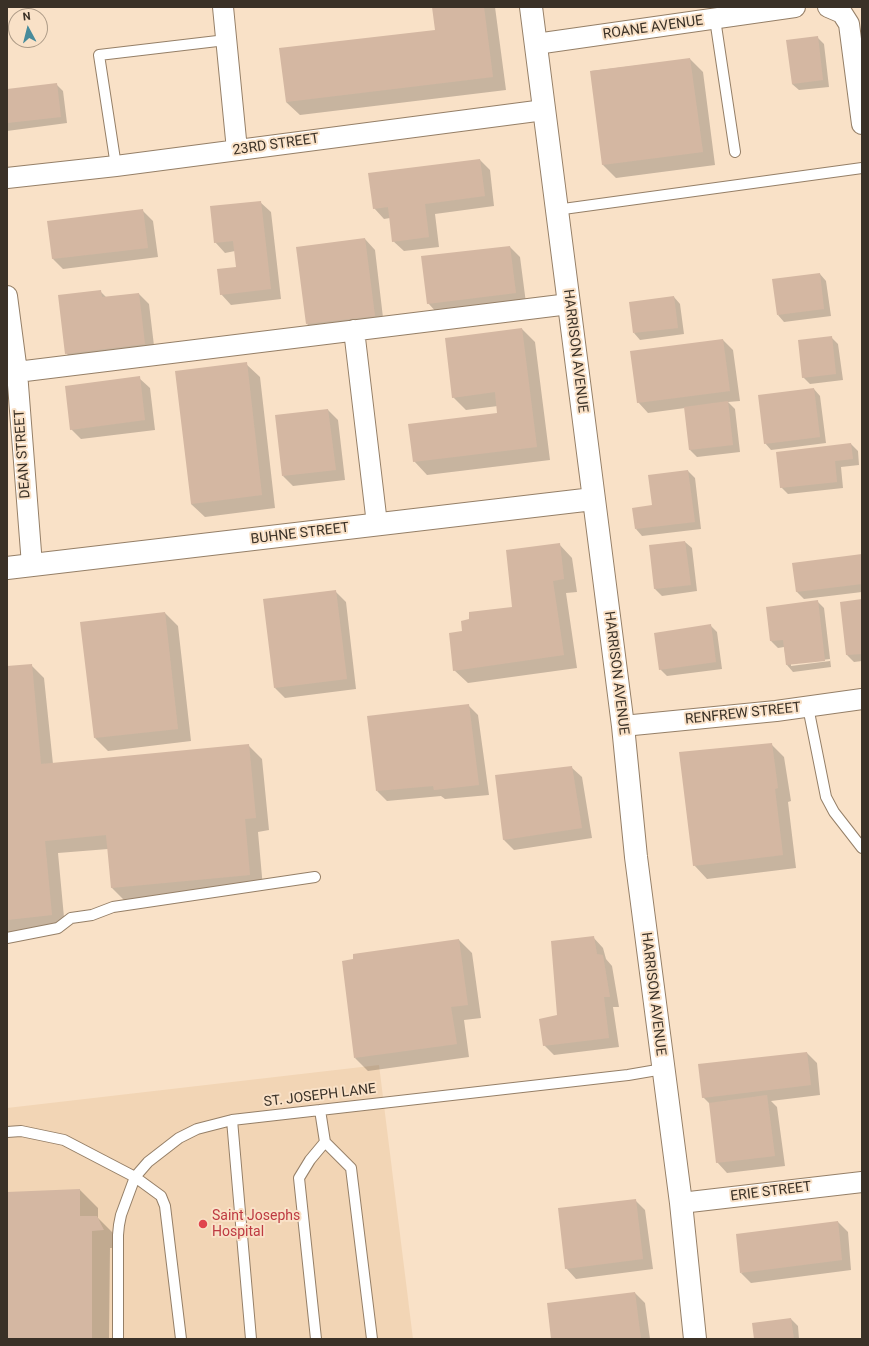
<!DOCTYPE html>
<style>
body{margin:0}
#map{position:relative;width:869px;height:1346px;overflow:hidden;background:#f9e1c7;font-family:Roboto,sans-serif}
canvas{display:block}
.frame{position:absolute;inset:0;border:8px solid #3a3127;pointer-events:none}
.north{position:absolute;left:8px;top:8px;width:40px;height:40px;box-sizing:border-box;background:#f9e1c7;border:1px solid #ad9b87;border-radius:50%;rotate:353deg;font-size:11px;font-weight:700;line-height:16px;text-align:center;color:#3a3127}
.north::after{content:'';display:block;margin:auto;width:14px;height:18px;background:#488b9b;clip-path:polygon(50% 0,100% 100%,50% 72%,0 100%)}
</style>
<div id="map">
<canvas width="869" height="1346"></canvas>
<div class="frame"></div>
<div class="north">N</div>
</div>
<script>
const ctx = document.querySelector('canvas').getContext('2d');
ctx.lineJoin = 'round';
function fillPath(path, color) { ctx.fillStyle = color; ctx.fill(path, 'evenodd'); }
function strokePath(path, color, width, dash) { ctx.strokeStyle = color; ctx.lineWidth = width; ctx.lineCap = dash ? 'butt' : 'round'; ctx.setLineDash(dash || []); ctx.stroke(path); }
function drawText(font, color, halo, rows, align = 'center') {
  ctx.font = font + ' Roboto,sans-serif'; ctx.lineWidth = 4; ctx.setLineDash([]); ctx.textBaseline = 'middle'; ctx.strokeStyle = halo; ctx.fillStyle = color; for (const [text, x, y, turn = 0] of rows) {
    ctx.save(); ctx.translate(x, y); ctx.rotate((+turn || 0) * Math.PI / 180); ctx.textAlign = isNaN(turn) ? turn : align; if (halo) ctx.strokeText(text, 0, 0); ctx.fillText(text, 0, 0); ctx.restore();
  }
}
fillPath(new Path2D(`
 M 379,1065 L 413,1339 L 7,1339 L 7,1108 Z`), '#f2d5b5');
fillPath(new Path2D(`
 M 433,7 L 495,7 L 506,90 L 300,115 L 286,102 L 436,31 Z
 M 817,37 L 824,44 L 829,87 L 799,90 L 792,84 Z
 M 690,59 L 703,72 L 715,165 L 616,178 L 603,165 L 591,71 Z
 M 56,84 L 63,91 L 67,123 L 7,131 L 7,90 Z
 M 480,160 L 490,170 L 494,206 L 435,214 L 439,247 L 404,251 L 393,241 L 390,218 L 384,219 L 374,208 Z
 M 260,202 L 271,212 L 281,299 L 231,305 L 221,294 L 237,268 L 235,251 L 225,253 L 215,242 Z
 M 143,211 L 153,221 L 158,257 L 63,269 L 53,259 L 48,222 Z
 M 365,239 L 375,250 L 384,326 L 317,334 L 307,324 Z
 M 510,247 L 520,257 L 526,303 L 438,314 L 428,303 Z
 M 820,274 L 826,281 L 831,316 L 784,322 L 778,315 Z
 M 100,291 L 107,298 L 139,294 L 149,304 L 155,354 L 76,363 L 66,353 Z
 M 674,297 L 680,304 L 684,334 L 640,340 L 634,333 Z
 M 522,329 L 535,342 L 550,460 L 427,475 L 414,461 L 499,414 L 498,406 L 466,410 L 453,397 Z
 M 831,337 L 838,344 L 843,380 L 810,384 L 803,377 Z
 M 723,340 L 733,350 L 740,401 L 728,402 L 735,409 L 740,452 L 697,457 L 690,450 L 685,408 L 648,413 L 638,402 Z
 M 246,364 L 260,377 L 275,508 L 205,517 L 191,504 Z
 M 139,378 L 150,388 L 155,430 L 81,439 L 71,429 Z
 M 814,389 L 820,396 L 826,443 L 771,450 L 765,443 Z
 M 328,410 L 338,420 L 345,480 L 293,486 L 283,476 Z
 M 851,444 L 858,451 L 859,465 L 841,467 L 843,488 L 788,494 L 781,487 Z
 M 688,471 L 695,478 L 701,529 L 642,536 L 636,529 L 653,506 Z
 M 685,542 L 692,548 L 697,591 L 662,596 L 655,589 L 650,546 Z
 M 559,544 L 572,558 L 577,592 L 566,593 L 577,668 L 468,683 L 454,670 L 463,632 L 514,608 Z
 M 862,555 L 862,592 L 804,599 L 797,592 L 793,564 Z
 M 335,591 L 346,602 L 356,689 L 285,698 L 275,688 Z
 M 862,600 L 862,661 L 854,662 L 847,655 L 841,603 Z
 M 817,601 L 824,608 L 831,667 L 793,672 L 787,665 L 784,647 L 778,648 L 771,641 L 767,608 ZM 830,659 L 830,661 L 791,666 L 791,664 Z
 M 165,613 L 178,626 L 191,741 L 108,751 L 95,738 Z
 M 711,626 L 717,632 L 722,669 L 667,676 L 660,669 Z
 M 31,665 L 44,678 L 53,764 L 249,746 L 262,759 L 269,830 L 258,832 L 263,888 L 125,901 L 112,888 L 108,849 L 58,853 L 65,928 L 7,934 L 7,667 Z
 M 468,705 L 478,715 L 489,795 L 445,799 L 441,796 L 387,801 L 377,791 Z
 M 771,744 L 784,757 L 791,801 L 788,802 L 796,868 L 707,879 L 694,865 Z
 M 571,767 L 582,777 L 592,838 L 514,850 L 504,840 L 497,776 Z
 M 593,937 L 603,948 L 606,959 L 612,966 L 619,1007 L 613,1007 L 619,1047 L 554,1055 L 544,1045 L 559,1016 Z
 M 459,940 L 472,953 L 481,1018 L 464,1020 L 469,1057 L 368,1071 L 355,1058 Z
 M 807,1053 L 817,1063 L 820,1095 L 771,1101 L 777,1107 L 785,1166 L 727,1173 L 717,1162 L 710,1104 L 703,1097 Z
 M 80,1190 L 98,1208 L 98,1218 L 115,1235 L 121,1248 L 110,1248 L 109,1339 L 7,1339 L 7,1193 Z
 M 635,1200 L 645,1210 L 653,1269 L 576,1279 L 566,1268 Z
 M 838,1222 L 848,1232 L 851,1270 L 751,1283 L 741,1273 Z
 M 635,1293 L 645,1303 L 650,1339 L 552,1339 Z
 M 791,1319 L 798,1326 L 799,1339 L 755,1339 Z`), '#0003');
fillPath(new Path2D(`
 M 432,7 L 484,7 L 493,77 L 286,102 L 279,48 L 435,30 Z
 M 818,36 L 823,80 L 792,84 L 786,40 Z
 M 690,58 L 703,152 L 602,165 L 590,71 Z
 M 57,83 L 61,117 L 7,123 L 7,89 Z
 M 480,159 L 485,196 L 425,204 L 429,237 L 392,242 L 388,207 L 373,209 L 368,173 Z
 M 261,201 L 271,289 L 220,295 L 217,269 L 236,267 L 233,241 L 214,243 L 210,206 Z
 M 143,209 L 148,248 L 52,259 L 47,221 Z
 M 365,238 L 375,316 L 306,324 L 296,247 Z
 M 510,246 L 516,293 L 427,304 L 421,256 Z
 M 820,273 L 824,309 L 777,315 L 772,279 Z
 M 101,290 L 102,297 L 139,293 L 145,344 L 65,354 L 58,295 Z
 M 674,296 L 678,328 L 633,333 L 629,302 Z
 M 522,328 L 537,447 L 413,462 L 408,424 L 497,413 L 495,392 L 452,398 L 445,338 Z
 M 832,336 L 836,374 L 802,378 L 798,340 Z
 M 723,339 L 730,391 L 637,403 L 630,351 Z
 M 247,362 L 262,495 L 191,504 L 175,371 Z
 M 140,376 L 145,420 L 70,430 L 65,386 Z
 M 814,388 L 820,437 L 764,444 L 758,395 Z
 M 728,401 L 733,445 L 689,450 L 684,407 Z
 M 328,409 L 336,470 L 282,476 L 275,415 Z
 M 851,443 L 853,459 L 835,461 L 837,482 L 780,488 L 776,452 Z
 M 688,470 L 695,522 L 635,529 L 632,508 L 652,505 L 648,475 Z
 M 685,541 L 691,585 L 654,589 L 649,545 Z
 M 560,543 L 564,579 L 553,581 L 564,655 L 453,671 L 449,633 L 462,631 L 461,621 L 469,619 L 469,612 L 512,607 L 506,550 Z
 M 862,554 L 862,584 L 796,592 L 792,563 Z
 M 336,590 L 347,679 L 274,688 L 263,599 Z
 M 862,599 L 862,654 L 846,655 L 840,602 Z
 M 818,600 L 825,661 L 786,665 L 783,640 L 770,641 L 766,607 Z
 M 165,612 L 178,729 L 94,738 L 80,622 Z
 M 711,624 L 716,662 L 659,670 L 654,633 Z
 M 32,664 L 41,764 L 249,744 L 256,818 L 245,819 L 250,875 L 111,888 L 106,835 L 45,841 L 52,915 L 7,920 L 7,666 Z
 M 469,704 L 479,785 L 434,790 L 433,786 L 376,791 L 367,716 Z
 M 772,743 L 778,788 L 775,789 L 783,855 L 693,866 L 679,752 Z
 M 572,766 L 582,828 L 503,840 L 495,775 Z
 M 594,936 L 597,954 L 603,955 L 610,997 L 604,997 L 609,1038 L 543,1046 L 539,1019 L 557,1015 L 551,941 Z
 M 459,939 L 468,1005 L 451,1007 L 457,1044 L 354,1058 L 342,961 L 353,959 L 353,954 Z
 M 807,1052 L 811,1085 L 702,1098 L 698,1064 Z
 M 767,1095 L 775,1156 L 716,1163 L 709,1103 Z
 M 80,1189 L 80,1216 L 97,1216 L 104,1230 L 92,1231 L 92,1339 L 7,1339 L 7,1192 Z
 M 636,1199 L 643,1259 L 565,1269 L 558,1208 Z
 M 838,1221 L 842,1260 L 740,1273 L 736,1234 Z
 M 635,1292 L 641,1339 L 551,1339 L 547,1303 Z
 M 791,1318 L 794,1339 L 754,1339 L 752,1323 Z`), '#d4b7a2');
const lane = new Path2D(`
 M 715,19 L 735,152
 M 116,166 L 99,55 L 226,40
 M 556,210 L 862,168
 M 808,707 L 826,797 L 834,812 L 862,848
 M 7,938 L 58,928 L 71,918 L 92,915 L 113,907 L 315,877
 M 320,1110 L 325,1142 L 351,1168 L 372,1339
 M 232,1120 L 251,1339
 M 7,1132 L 21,1131 L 64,1140 L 135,1177 L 161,1196 L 165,1206 L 181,1339
 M 118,1339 L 118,1235 L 119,1225 L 121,1215 L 135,1177 L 148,1162 L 179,1138 L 197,1129 L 232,1120 L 628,1075 L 663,1069
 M 316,1339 L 299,1178 L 310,1160 L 325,1142`);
const street = new Path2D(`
 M 223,7 L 237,150
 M 828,7 L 842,13 L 849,24 L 862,124
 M 536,44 L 795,7
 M 7,178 L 116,166 L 544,110
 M 7,296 L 17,372 L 32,565
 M 354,330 L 377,524
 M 17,372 L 569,304
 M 623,726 L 776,711 L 862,699
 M 681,1203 L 862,1182`);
const secondary = new Path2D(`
 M 531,7 L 623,726 L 636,857 L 681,1203 L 695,1339
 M 7,568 L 593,499`);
strokePath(lane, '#957f67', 12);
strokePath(street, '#957f67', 22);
strokePath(secondary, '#957f67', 24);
strokePath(lane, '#fff', 10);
strokePath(street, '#fff', 20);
strokePath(secondary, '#fff', 22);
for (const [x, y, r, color] of [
 [203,1224,5,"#e0444e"]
]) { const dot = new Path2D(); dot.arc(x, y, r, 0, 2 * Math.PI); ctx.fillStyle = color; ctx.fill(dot); strokePath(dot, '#f9e1c7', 1.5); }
drawText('14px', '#3a3127', '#f9e1c7', [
 ["ROANE AVENUE",653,28,-8],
 ["23RD STREET",276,145,-8],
 ["HARRISON AVENUE",575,351,83],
 ["DEAN STREET",23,454,-94],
 ["BUHNE STREET",300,534,-7],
 ["HARRISON AVENUE",616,673,83],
 ["RENFREW STREET",743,714,-6],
 ["HARRISON AVENUE",653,994,83],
 ["ST. JOSEPH LANE",320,1096,-7],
 ["ERIE STREET",771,1192,-7]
]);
drawText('14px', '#be3a42', '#f9e1c7', [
 ["Saint Josephs",212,1216],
 ["Hospital",212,1232]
], 'left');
</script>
